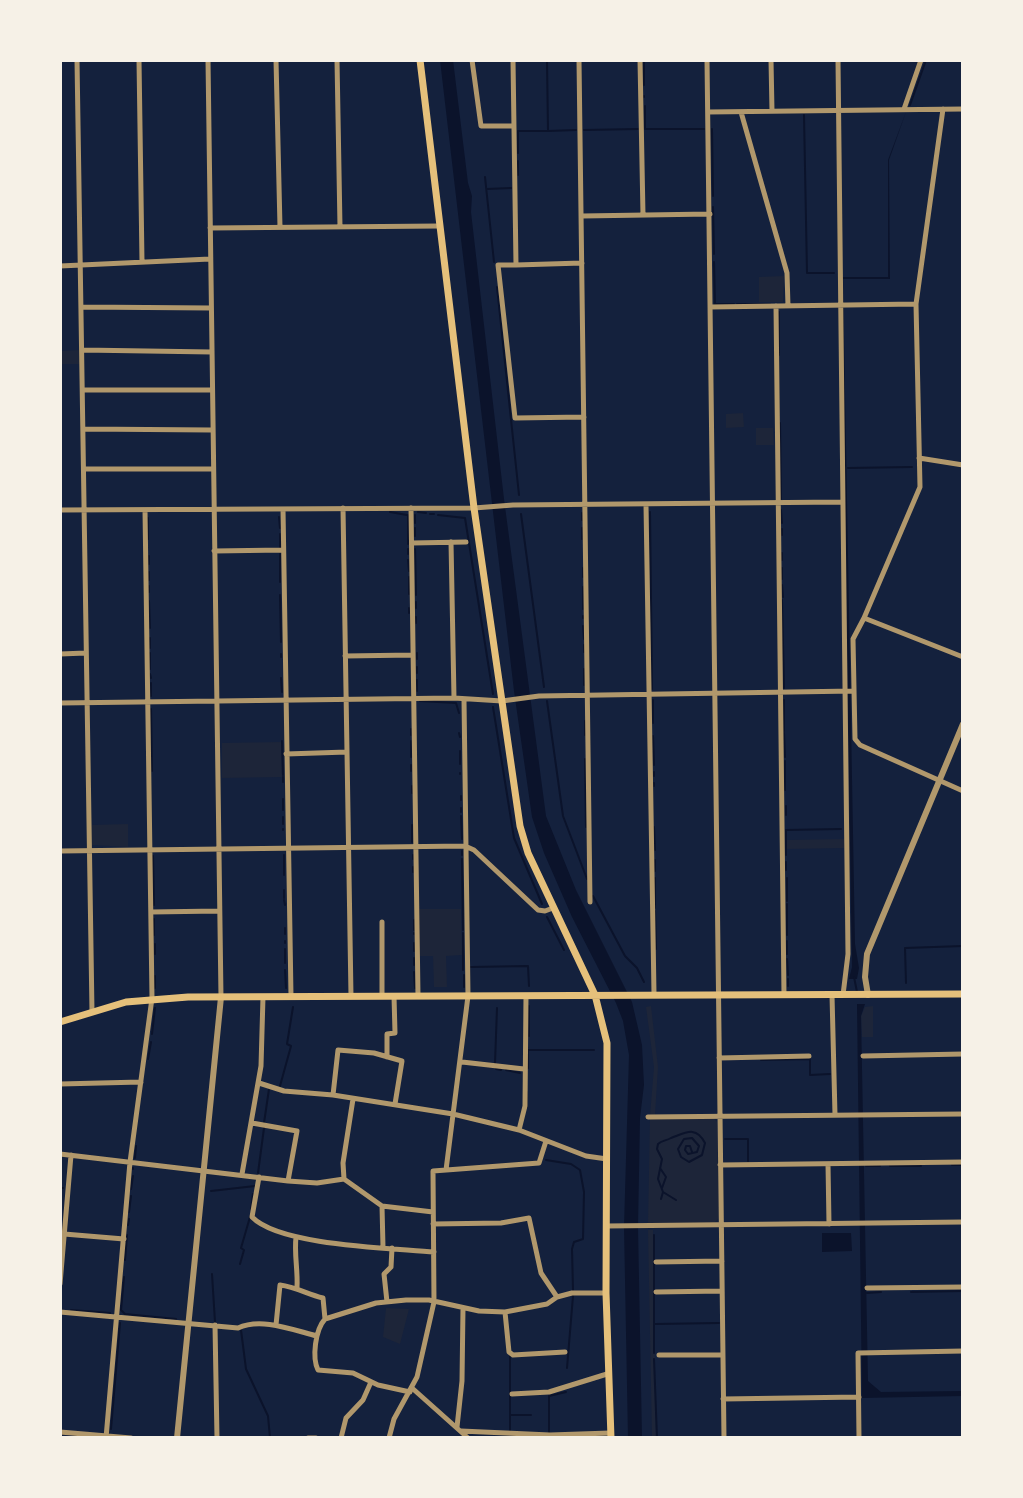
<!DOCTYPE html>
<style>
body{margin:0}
#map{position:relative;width:1023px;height:1498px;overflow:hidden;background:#14213d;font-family:"Archivo Narrow",sans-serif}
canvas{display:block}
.frame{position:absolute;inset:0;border:62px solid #f6f1e7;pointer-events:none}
</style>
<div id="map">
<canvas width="1023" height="1498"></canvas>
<div class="frame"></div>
</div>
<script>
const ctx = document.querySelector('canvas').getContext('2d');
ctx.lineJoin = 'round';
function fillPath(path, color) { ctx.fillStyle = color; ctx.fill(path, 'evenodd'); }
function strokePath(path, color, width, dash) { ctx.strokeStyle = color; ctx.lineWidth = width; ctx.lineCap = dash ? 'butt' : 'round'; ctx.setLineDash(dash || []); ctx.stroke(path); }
fillPath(new Path2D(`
 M 784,276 L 783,302 L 759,302 L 759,277 Z
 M 79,350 L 79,364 L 60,364 L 60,351 Z
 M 743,413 L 744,427 L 726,428 L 726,414 Z
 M 756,428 L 773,428 L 774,445 L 756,445 Z
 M 281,742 L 282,777 L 222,778 L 222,743 Z
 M 128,824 L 128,847 L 92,845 L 92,825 Z
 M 844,839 L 844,848 L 787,849 L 787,840 Z
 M 419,909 L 461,909 L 462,955 L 446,956 L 447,987 L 434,987 L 433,956 L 420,956 Z
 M 651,1006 L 658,1067 L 655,1115 L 650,1115 L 654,1067 L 646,1007 Z
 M 873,1006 L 873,1037 L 862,1037 L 861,1016 L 865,1007 Z
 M 650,1117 L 713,1117 L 717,1122 L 719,1218 L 714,1223 L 648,1224 Z
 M 648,1230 L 653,1230 L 656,1438 L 652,1438 Z
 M 386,1308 L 409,1309 L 400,1344 L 383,1337 Z`), '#1d2539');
fillPath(new Path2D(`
 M 440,60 L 453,60 L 468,183 L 472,196 L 471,212 L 504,499 L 546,816 L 576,890 L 632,1002 L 642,1045 L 644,1085 L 640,1118 L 638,1227 L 642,1438 L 628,1438 L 624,1227 L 629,1055 L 623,1021 L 616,1003 L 572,917 L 544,853 L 532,817 L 514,691 Z
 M 906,112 L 889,160 L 890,279 L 843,279 L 855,944 L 859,968 L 857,979 L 849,979 L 852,967 L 841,277 L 888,277 L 888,160 Z
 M 857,1004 L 865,1004 L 861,1016 L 868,1381 L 881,1392 L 963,1391 L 963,1396 L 862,1398 Z
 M 822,1233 L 851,1233 L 852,1251 L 822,1252 Z`), '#0b132b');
strokePath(new Path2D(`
 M 547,60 L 548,131 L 576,130
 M 644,60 L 644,85
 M 644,96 L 644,97
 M 910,105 L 926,60
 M 645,106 L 645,129 L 704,129
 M 804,115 L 807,273 L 834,273
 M 712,129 L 713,196
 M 584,130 L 638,129
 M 518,153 L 518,131 L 548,131
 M 518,161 L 518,175
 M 485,177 L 494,262
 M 487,189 L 511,188
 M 713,207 L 714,254
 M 714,262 L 715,304 L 734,304
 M 497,287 L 519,495
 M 737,304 L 770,304
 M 779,312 L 779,355
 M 780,423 L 781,499
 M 848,468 L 912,467
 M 781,510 L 782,523
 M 390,512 L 407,515
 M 418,512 L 426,513
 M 650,512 L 652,689
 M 582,513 L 582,520
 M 430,514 L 434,514
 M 521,514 L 544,687
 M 408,515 L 408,544
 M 415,515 L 415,523
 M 438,515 L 465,518 L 493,694
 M 279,517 L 280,528
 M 148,518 L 148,539
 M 415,528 L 415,536
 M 582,528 L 582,539
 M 782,529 L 782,535
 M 280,534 L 280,548
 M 415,549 L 416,595
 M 782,553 L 782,560
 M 280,554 L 280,582
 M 408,554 L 408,549
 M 149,556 L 149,564
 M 408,560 L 409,571
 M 583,568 L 583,577
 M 782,568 L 782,579
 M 149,572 L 149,580
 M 409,577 L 409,594
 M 782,585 L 783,597
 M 149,586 L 149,592
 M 583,587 L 583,609
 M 280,595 L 281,642
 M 782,600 L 784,688
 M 149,601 L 150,628
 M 416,602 L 416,608
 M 409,608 L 409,613
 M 583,616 L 583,618
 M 416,617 L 416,623
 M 583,626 L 584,639
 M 150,638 L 150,648
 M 584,645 L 584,652
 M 150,653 L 150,669
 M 417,653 L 417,659
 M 281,654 L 281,657
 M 417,667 L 417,673
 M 584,669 L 584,685
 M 150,674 L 151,678
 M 281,678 L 282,692
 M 417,680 L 417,691
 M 151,683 L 151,696
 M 653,700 L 653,723
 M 784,700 L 784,731
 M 420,701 L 456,703 L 459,713
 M 547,701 L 563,816 L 587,879
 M 493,707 L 514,838 L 542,904
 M 151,709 L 152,771
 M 585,721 L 585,735
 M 411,729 L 411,735
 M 459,733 L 460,737
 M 784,733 L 785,757
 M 653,736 L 654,765
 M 282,741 L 283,775
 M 411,741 L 411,757
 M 460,751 L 460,764
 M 585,759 L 586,827
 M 785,761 L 785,790
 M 411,765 L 411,771
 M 460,773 L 460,774
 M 654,776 L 654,772
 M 283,777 L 283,782
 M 654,783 L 654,786
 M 412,786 L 412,793
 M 461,796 L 461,800
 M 283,799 L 283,810
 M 786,806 L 786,815
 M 461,808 L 461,812
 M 461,816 L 462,839
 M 283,817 L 283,824
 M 412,825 L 412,842
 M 654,827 L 655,850
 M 283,829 L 283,830
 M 462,851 L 462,855
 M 284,855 L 284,875
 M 413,855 L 413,859
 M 786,855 L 786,830 L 841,829
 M 153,856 L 154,905
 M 462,859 L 463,930
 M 655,860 L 655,871
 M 786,862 L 786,870
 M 413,867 L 413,872
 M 655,878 L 655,908
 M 787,878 L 787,901
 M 284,890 L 284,898
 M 593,896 L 625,956 L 637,968 L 644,982
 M 284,900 L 285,905
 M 787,904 L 787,935
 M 655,911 L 656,949
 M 547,917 L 564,950
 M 154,919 L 154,935
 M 414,920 L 414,930
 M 285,928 L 285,934
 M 414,933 L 414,934
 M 463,933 L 463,970
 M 285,941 L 285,943
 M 787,941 L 787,954
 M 414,943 L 414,951
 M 155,944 L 155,954
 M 285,949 L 285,963
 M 414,958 L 414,965
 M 787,959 L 788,975
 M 471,967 L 528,966 L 529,986
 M 285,970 L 286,988
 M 414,972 L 415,988
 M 464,975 L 464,987
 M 155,976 L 155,988
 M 854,977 L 857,992
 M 788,979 L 788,986
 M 906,983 L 905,948 L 963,946
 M 152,1034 L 155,1008
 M 529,1036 L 529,1006
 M 148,1059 L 151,1042
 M 761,1060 L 810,1059 L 810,1075 L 830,1074
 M 495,1063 L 497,1008
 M 528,1068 L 528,1050 L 594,1050
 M 496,1069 L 501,1070
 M 506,1070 L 520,1073
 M 280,1086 L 291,1046 L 287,1044 L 293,1007
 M 527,1107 L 527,1092
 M 264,1123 L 269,1089
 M 725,1139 L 748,1139 L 748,1161
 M 135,1158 L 136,1146
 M 546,1160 L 571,1164 L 580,1170 L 584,1192 L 583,1239 L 574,1242 L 572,1249 L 573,1290
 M 952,1165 L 963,1165
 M 866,1166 L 880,1166
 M 890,1166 L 921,1166
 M 660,1168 L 666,1177 L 662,1188
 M 133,1169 L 133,1168
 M 258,1173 L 264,1128
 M 60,1188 L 63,1188
 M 131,1189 L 133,1176
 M 211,1191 L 255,1186
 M 661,1199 L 663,1192
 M 676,1200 L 663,1192 L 658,1179 L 662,1159 L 657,1149 L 658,1144 C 662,1140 666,1141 671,1138 C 685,1133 696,1125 705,1143 L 702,1155 L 689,1162 L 681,1157 L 678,1149 L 684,1139 L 692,1138 L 699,1146 L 697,1152 L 688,1154 L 685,1150 L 686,1146 L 690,1146 L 692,1152
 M 251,1209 L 253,1194
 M 129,1212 L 131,1196
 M 128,1225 L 129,1219
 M 654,1235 L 654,1353
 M 125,1260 L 127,1235
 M 240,1264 L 244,1250 L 241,1248 L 250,1217
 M 212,1274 L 215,1322
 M 124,1277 L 121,1310 L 125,1314 L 176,1319
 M 911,1292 L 963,1291
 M 867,1293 L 881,1292
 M 71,1310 L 110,1313
 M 655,1324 L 719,1323
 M 241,1330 L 246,1369 L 268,1416 L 270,1438
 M 510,1356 L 510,1415 L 531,1415
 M 654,1359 L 657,1438
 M 567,1368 L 573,1296
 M 510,1415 L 510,1430
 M 111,1429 L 120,1323
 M 549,1433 L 549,1396 L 566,1392`), '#0b132b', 2);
strokePath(new Path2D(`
 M 77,60 L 92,1011
 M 139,60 L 142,262
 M 208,60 L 221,997
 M 276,60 L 280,227
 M 337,60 L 340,227
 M 472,60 L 481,126 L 514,126
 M 513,60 L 516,265 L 582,263
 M 579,60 L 590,902
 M 640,60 L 643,215
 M 707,60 L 724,1438
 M 771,60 L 772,111
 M 838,60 L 848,954 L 843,995
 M 904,109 L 921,60
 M 943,109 L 916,304 L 920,487 L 864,618 L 963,657
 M 708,112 L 963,109
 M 741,112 L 787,273 L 788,306
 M 582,216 L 710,214
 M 210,228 L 439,226
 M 516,265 L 498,265 L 515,418 L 584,417
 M 60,266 L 210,259
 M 776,306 L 784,995
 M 81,307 L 211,308
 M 710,307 L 916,304
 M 82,350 L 212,352
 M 83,390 L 212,390
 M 83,429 L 212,430
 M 919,458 L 963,465
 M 84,469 L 213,469
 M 646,505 L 654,994
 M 343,508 L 351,996
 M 411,508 L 418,996
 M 283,509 L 291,996
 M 60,510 L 474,508 L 513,505 L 842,502
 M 451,542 L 454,698
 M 412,543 L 466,542
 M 214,551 L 283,550
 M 864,618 L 853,639 L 855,739 L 860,745 L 963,791
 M 60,654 L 86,653
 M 345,656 L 413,655
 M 60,703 L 454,698 L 502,701 L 539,696 L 854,691
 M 286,754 L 347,752
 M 60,851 L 465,846 L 474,850 L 538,910 L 545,911 L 553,908
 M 151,912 L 219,911
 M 382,922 L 382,996
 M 832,995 L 835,1115
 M 863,1056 L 963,1054
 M 387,1057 L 387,1034 L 395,1033 L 394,996
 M 719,1058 L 809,1056
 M 462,1062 L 524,1069
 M 259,1083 L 284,1091 L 333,1095 L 453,1114 L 519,1130 L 586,1156 L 607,1159
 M 60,1084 L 141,1082
 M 333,1095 L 338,1050 L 374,1053 L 402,1061 L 395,1104
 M 648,1117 L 963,1114
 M 252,1123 L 297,1131 L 288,1181
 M 519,1130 L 525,1106 L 526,996
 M 60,1154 L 288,1181 L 317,1183 L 344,1179 L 382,1206 L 433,1212
 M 828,1164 L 829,1224
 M 720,1165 L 963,1162
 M 446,1170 L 468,996 L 464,700
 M 242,1174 L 261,1066 L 263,997
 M 259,1177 L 252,1217 C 280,1246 392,1248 434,1252
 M 344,1179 L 343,1163 L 353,1099
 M 382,1206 L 383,1247
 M 433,1224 L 501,1223 L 529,1218 L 541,1273 L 557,1297
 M 606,1226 L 963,1222
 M 64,1234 L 124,1239
 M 296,1237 C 294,1254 298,1270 297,1287
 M 656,1262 L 722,1261
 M 60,1284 L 71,1155
 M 867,1288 L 963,1287
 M 656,1292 L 722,1291
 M 387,1302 L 384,1274 L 391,1267 L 392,1248
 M 60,1312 L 238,1328 C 261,1317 293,1330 317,1336
 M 505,1312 L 509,1352 L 513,1355 L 565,1352
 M 215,1325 L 217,1438
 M 276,1325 L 280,1285 C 296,1287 307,1294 323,1298 L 325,1319
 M 659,1355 L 723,1355
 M 412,1388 L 468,1438
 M 410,1392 L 378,1385 L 353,1373 L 318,1370 C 312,1358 315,1330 325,1319 L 376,1303 L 406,1300 L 429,1300 L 479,1311 L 505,1312 L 547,1304 L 557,1297 L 572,1293 L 606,1293
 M 512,1394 L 549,1392 L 607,1374
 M 723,1399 L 859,1397
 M 457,1427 L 462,1381 L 463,1308
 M 461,1431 L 550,1435 L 610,1433
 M 60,1432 L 131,1438
 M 106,1438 L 130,1162 L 152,998 L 145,510
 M 308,1438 L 316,1438
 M 341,1438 L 346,1418 L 363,1400 L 371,1382
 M 389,1438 L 394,1419 L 417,1377 L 434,1302 L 433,1171 L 539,1163 L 546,1141
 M 859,1438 L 858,1353 L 963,1351`), '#b1986c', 5);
strokePath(new Path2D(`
 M 868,995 L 865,977 L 867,954 L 963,724
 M 177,1438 L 221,997`), '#b1986c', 6);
strokePath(new Path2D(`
 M 420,60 L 474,508 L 520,826 L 528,853 L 595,995 L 607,1043 L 606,1293 L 611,1438
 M 60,1022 L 126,1002 L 188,997 L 963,994`), '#e5c07b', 7);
</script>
